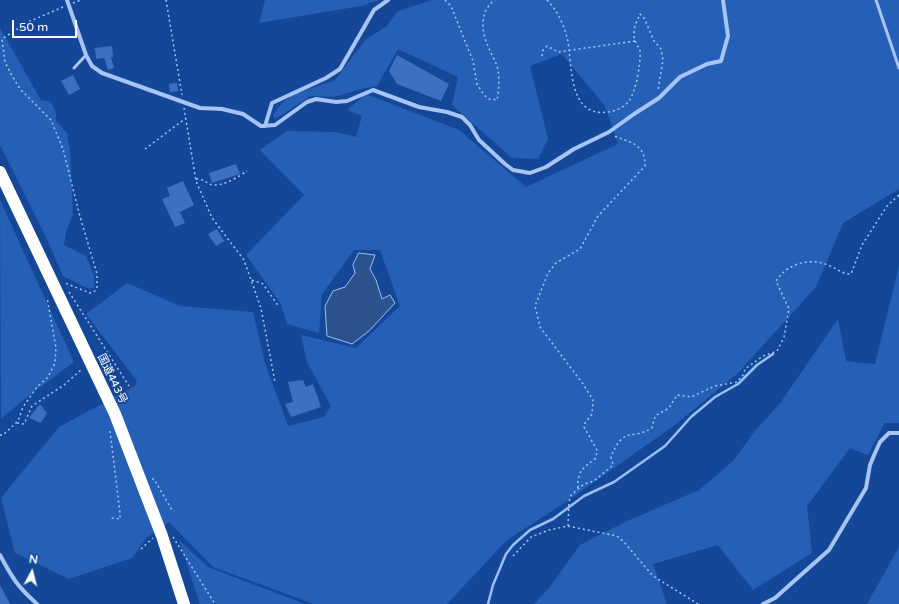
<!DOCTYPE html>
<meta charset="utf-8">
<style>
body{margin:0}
#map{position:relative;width:899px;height:604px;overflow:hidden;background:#144798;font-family:"Varela Round",sans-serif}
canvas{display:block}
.north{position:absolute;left:12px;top:552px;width:40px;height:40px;-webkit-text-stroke:3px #144798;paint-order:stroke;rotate:7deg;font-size:11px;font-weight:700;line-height:16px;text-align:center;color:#fff}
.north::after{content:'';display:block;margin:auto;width:14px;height:18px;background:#fff;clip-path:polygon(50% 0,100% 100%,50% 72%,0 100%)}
.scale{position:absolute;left:12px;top:20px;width:65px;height:18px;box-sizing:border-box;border:2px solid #fff;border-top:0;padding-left:5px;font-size:12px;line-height:14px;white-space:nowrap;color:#fff;-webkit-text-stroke:3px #144798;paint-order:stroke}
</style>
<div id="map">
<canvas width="899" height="604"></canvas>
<div class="north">N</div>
<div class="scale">50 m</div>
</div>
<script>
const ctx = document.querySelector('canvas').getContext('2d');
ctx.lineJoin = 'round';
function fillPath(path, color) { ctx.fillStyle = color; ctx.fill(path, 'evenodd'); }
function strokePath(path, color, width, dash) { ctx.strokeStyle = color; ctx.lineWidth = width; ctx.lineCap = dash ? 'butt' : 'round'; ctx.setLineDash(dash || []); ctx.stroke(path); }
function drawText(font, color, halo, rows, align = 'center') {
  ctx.font = font + ' "Varela Round","Noto Sans JP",sans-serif'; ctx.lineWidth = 3.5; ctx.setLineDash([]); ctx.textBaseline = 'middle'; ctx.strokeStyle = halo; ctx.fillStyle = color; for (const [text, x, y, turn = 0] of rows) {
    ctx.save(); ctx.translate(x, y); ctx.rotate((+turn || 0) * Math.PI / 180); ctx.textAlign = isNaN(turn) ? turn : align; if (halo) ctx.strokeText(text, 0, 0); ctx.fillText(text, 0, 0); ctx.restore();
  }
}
fillPath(new Path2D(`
 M 265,0 L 379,0 L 361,6 L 259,23 Z
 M 432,0 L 899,0 L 899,189 L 843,223 L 816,287 L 737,374 L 675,425 L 563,504 L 507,540 L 447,604 L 314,604 L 213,567 L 169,522 L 146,538 L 132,558 L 69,579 L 15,553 L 1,498 L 59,427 L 135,386 L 137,381 L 86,314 L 127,283 L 180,306 L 253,312 L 265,363 L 288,426 L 324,417 L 331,406 L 307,362 L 301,335 L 356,348 L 400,306 L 380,250 L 354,250 L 322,294 L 319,333 L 287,324 L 281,304 L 246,255 L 304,195 L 260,150 L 287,131 L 336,132 L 356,137 L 362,116 L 347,110 L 366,94 L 459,130 L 526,187 L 618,144 L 605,106 L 562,54 L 530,66 L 548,139 L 538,159 L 512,158 L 452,105 L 458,77 L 398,49 L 377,86 L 361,89 L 334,97 L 311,96 L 275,119 L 273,115 L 283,102 L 295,94 L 335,80 L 366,39 L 386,27 L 398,11 Z
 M 0,28 L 41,100 L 51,102 L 56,113 L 56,121 L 67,133 L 70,151 L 73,214 L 66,232 L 64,245 L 86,256 L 94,275 L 94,287 L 89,289 L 63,276 L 45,235 L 0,145 Z
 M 0,200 L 74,362 L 27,397 L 1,419 Z
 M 899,266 L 899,423 L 885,423 L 868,455 L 850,448 L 807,506 L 812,553 L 753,590 L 718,545 L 653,564 L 667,604 L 534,604 L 549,588 L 580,545 L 625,522 L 699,490 L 733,461 L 755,431 L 781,402 L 838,319 L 846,361 L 875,364 Z
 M 179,540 L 208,567 L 305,604 L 200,604 Z
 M 899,547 L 899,604 L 867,604 Z`), '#2660b6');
const water = new Path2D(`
 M 359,253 L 375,255 L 370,269 L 376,280 L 382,299 L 390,295 L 395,303 L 369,331 L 352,344 L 327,336 L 325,306 L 333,291 L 345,287 L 355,273 L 353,265 Z`);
fillPath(water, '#2d538f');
strokePath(water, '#98bff6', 1);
strokePath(new Path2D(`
 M 488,604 L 493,585 L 506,554 L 513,545 L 530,530 L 553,519 L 584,496 L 614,482 L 665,446 L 691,417 L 715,397 L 738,384 L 757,365 L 773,354`), '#98bff6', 2.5);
fillPath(new Path2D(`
 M 112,46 L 113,57 L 111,57 L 114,68 L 108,70 L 104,58 L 96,59 L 95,48 Z
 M 397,55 L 449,84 L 441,101 L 397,84 L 389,71 Z
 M 73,75 L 80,89 L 69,95 L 61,81 Z
 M 177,83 L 178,91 L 170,92 L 169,84 Z
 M 236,164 L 240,174 L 212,183 L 209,173 Z
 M 183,181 L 194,205 L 180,212 L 185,223 L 175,227 L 162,199 L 170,196 L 167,188 Z
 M 217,229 L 224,241 L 216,246 L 208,234 Z
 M 303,380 L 306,387 L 313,384 L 321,407 L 291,417 L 285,404 L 293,402 L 288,382 Z
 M 40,404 L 47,413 L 41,423 L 29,418 Z
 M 0,585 L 10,604 L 0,604 Z`), '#3d70c0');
strokePath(new Path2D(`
 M 166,0 L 182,95
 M 445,0 L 451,6 L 473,61 L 477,84 L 484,95 L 489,99 L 497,100 C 499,90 500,76 497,66 C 495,60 491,54 489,48 C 481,32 479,11 495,0
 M 547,0 C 557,10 563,23 567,37 C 573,61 566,118 608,112 C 615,111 624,108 629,101 C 636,91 641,63 640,51 C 639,47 636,44 635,40 C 632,30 636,23 640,14 L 644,18 L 654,41 L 661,49 L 663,60 L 658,90
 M 73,3 L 81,0
 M 63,7 L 28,22 L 2,39 L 5,62 L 11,74 L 20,89 L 51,120 L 63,149 L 79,213 L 97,274 L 97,288 L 94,292 L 90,293 L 65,283
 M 542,56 L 543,50 L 547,46 L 558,52 L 635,41
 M 184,108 L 196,181 L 212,218 L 244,260 L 261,308 L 275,382
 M 145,149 L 186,118
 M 196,179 C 206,179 207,185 214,185 C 224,186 239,176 247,171
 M 252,280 L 263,284 L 279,307
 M 69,292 L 129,386
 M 17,423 L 24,424 L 32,406 L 64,385 L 82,369
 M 110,431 L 120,513 L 120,519 L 111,518
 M 0,435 L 3,435 L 18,421 L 23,407 L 37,387 L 48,377 L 55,363 L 56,348 L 47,297
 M 152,479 L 154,479 L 173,512
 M 578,488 C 577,471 583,468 596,458 L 597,450 L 584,427 L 585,423 L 592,414 L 593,400 L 583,384 L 540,327 L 535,306 L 548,273 L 556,263 L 580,249 L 598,216 L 645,166 C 645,144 632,143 614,136
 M 568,526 L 569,502 L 571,495 L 584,484 L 594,481 L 613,465 L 611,457 C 624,425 631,441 652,428 L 655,416 L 669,408 L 677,395 L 691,397 L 715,386 L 737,382 L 743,375 L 745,369 L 763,356 L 777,351 L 784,337 L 789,309 L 776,281 C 787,264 809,257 828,265 C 836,268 842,274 851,274 L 862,245 L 887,206 L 899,195
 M 173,537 L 215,604
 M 141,549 L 153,538
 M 513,556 L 531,537 L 549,530 L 568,526 L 617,536 L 624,542 L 653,576 L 698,604`), '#a6c5f3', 1.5, [2, 3]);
strokePath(new Path2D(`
 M 876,0 L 899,68
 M 74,68 L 86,55`), '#a6c5f3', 3);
strokePath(new Path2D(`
 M 67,0 L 86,55 L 92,66 L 102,73 L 200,108 L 222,109 L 243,114 L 261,126 L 275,125 L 307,102 L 316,99 L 336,102 L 347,101 L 373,90 L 419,107 L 447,112 L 462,117 L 470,125 L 479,140 L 505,164 L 513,170 L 530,173 L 546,167 L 574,149 L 609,132 L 634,114 L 659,98 L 680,77 L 707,64 L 721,61 L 728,36 L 723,0
 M 265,126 L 272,103 L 326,78 L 340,69 L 374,10 L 388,0
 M 0,555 C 13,579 17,586 37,604
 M 763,604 L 775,598 L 829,550 L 866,488 L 870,465 L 875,453 L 880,442 L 889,433 L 899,433`), '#a6c5f3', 4);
strokePath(new Path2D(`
 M 0,172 L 115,414 L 162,536 L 184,604`), '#fff', 12);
drawText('11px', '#fff', '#144798', [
 ["国道443号",112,379,64]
]);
</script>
